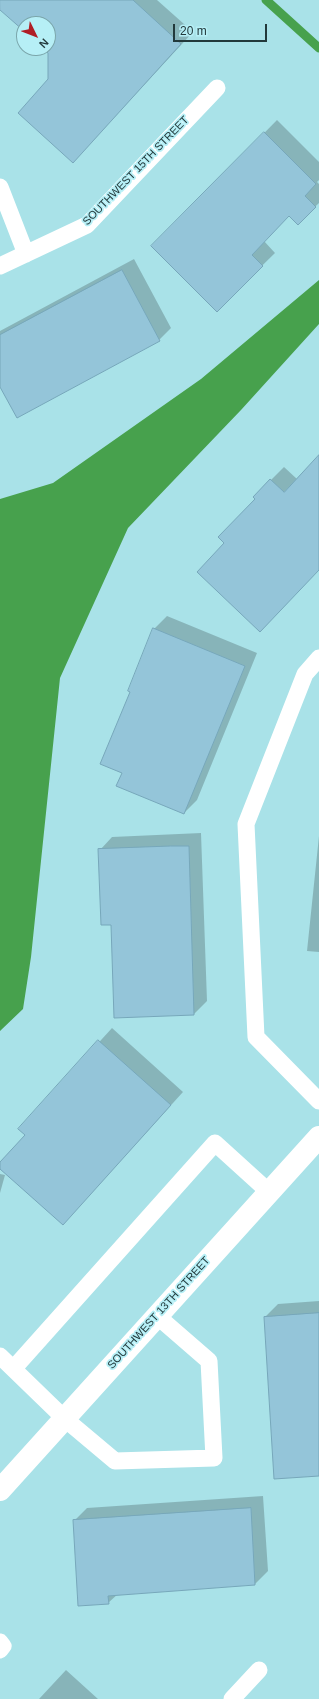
<!DOCTYPE html>
<style>
body{margin:0}
#map{position:relative;width:319px;height:1699px;overflow:hidden;background:#a9e2e8;font-family:Arial,sans-serif}
canvas{display:block}
.north{position:absolute;left:16px;top:16px;width:40px;height:40px;box-sizing:border-box;background:#b6eff6;border:1px solid #7ba6ab;border-radius:50%;rotate:133deg;font-size:11px;font-weight:700;line-height:16px;text-align:center;color:#22393b}
.north::after{content:'';display:block;margin:auto;width:14px;height:18px;background:#b01e26;clip-path:polygon(50% 0,100% 100%,50% 72%,0 100%)}
.scale{position:absolute;left:173px;top:24px;width:94px;height:18px;box-sizing:border-box;border:2px solid #22393b;border-top:0;padding-left:5px;font-size:12px;line-height:14px;white-space:nowrap;color:#22393b;-webkit-text-stroke:3px #b6eff6;paint-order:stroke}
</style>
<div id="map">
<canvas width="319" height="1699"></canvas>
<div class="north">N</div>
<div class="scale">20 m</div>
</div>
<script>
const ctx = document.querySelector('canvas').getContext('2d');
ctx.lineJoin = 'round';
function fillPath(path, color) { ctx.fillStyle = color; ctx.fill(path, 'evenodd'); }
function strokePath(path, color, width, dash) { ctx.strokeStyle = color; ctx.lineWidth = width; ctx.lineCap = dash ? 'butt' : 'round'; ctx.setLineDash(dash || []); ctx.stroke(path); }
function drawText(font, color, halo, rows, align = 'center') {
  ctx.font = font + ' Arial,sans-serif'; ctx.lineWidth = 3.5; ctx.setLineDash([]); ctx.textBaseline = 'middle'; ctx.strokeStyle = halo; ctx.fillStyle = color; for (const [text, x, y, turn = 0] of rows) {
    ctx.save(); ctx.translate(x, y); ctx.rotate((+turn || 0) * Math.PI / 180); ctx.textAlign = isNaN(turn) ? turn : align; if (halo) ctx.strokeText(text, 0, 0); ctx.fillText(text, 0, 0); ctx.restore();
  }
}
fillPath(new Path2D(`
 M 319,280 L 319,324 L 241,410 L 128,528 L 60,678 L 31,957 L 23,1009 L 0,1031 L 0,499 L 53,483 L 201,379 Z`), '#47a14d');
fillPath(new Path2D(`
 M 0,0 L 157,0 L 193,32 L 73,162 L 62,65 L 44,48 L 48,48 L 48,24 L 24,24 L 24,30 L 0,8 Z
 M 277,120 L 319,162 L 319,180 L 317,182 L 319,184 L 319,203 L 298,223 L 290,215 L 264,241 L 275,253 L 217,310 L 153,246 Z
 M 134,259 L 171,328 L 159,340 L 0,385 L 0,331 Z
 M 319,457 L 319,569 L 226,542 L 256,499 L 254,497 L 284,467 L 297,479 Z
 M 167,616 L 257,653 L 197,800 L 184,813 L 123,772 L 131,691 L 154,629 Z
 M 201,833 L 207,1001 L 194,1014 L 100,850 L 112,837 Z
 M 319,836 L 319,952 L 307,951 Z
 M 112,1028 L 183,1092 L 63,1224 L 0,1167 L 0,1164 L 26,1135 L 20,1129 Z
 M 0,1174 L 5,1175 L 0,1193 Z
 M 319,1301 L 319,1475 L 265,1317 L 278,1304 Z
 M 263,1496 L 268,1571 L 255,1584 L 118,1594 L 108,1603 L 74,1521 L 87,1508 Z
 M 66,1670 L 98,1699 L 39,1699 Z`), '#0003');
strokePath(new Path2D(`
 M 266,0 L 319,48`), '#47a14d', 9);
const building = new Path2D(`
 M 0,0 L 133,0 L 181,44 L 73,163 L 18,113 L 48,79 L 48,53 L 42,48 L 48,48 L 48,24 L 24,24 L 24,31 L 0,10 Z
 M 264,132 L 316,184 L 305,196 L 316,207 L 298,225 L 289,216 L 252,255 L 263,266 L 217,312 L 151,246 Z
 M 122,270 L 160,341 L 17,418 L 0,387 L 0,335 Z
 M 319,455 L 319,570 L 260,632 L 197,572 L 224,543 L 218,537 L 255,499 L 253,497 L 270,479 L 284,492 Z
 M 153,628 L 245,666 L 184,814 L 116,786 L 122,773 L 100,764 L 130,692 L 128,691 Z
 M 171,846 L 189,846 L 194,1015 L 114,1018 L 111,925 L 101,925 L 98,849 Z
 M 98,1040 L 171,1105 L 63,1225 L 0,1169 L 0,1162 L 25,1135 L 18,1129 Z
 M 319,1313 L 319,1476 L 274,1479 L 264,1317 Z
 M 251,1508 L 255,1585 L 108,1596 L 109,1604 L 78,1606 L 73,1520 Z`);
fillPath(building, '#94c5d9');
strokePath(building, '#77a7ba', 1);
strokePath(new Path2D(`
 M 0,187 L 26,254
 M 0,266 L 87,225 L 217,88
 M 319,658 L 305,674 L 246,824 L 256,1037 L 319,1101
 M 0,1356 L 65,1419 L 115,1461 L 214,1458 L 209,1361 L 156,1315
 M 14,1368 L 215,1143 L 269,1192
 M 0,1642 L 3,1646 L 0,1650
 M 232,1699 L 259,1670`), '#fff', 17);
strokePath(new Path2D(`
 M 0,1490 L 319,1137`), '#fff', 22);
drawText('11px', '#22393b', '#b6eff6', [
 ["SOUTHWEST 15TH STREET",136,171,-46],
 ["SOUTHWEST 13TH STREET",159,1313,-48]
]);
</script>
